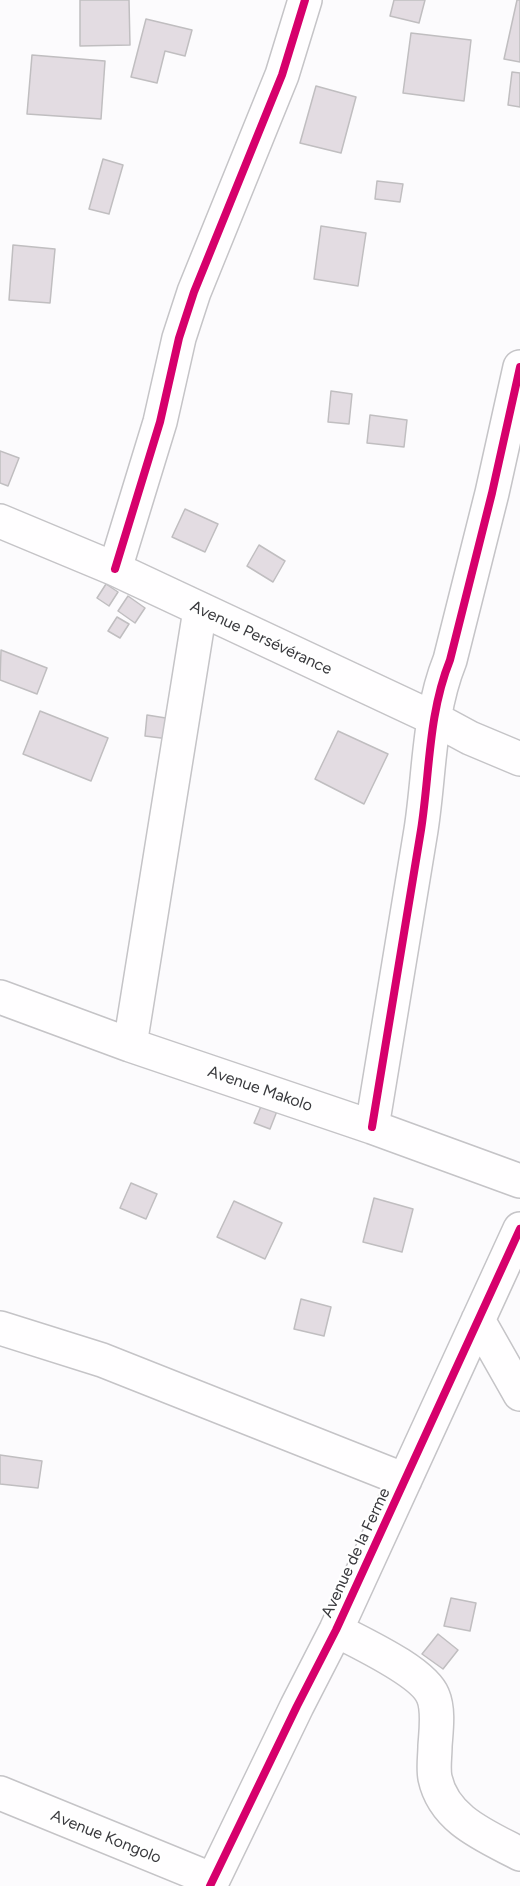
<!DOCTYPE html>
<meta charset="utf-8">
<style>
body{margin:0}
canvas{display:block;background:#fcfbfd}
</style>
<canvas width="520" height="1886"></canvas>
<script>
const ctx = document.querySelector('canvas').getContext('2d');
ctx.lineJoin = 'round';
function fillPath(path, color) { ctx.fillStyle = color; ctx.fill(path, 'evenodd'); }
function strokePath(path, color, width, dash) { ctx.strokeStyle = color; ctx.lineWidth = width; ctx.lineCap = dash ? 'butt' : 'round'; ctx.setLineDash(dash || []); ctx.stroke(path); }
function drawText(font, color, halo, rows, align = 'center') {
  ctx.font = font + ' Figtree,sans-serif'; ctx.lineWidth = 4.5; ctx.setLineDash([]); ctx.textBaseline = 'middle'; ctx.strokeStyle = halo; ctx.fillStyle = color; for (const [text, x, y, turn = 0] of rows) {
    ctx.save(); ctx.translate(x, y); ctx.rotate((+turn || 0) * Math.PI / 180); ctx.textAlign = isNaN(turn) ? turn : align; if (halo) ctx.strokeText(text, 0, 0); ctx.fillText(text, 0, 0); ctx.restore();
  }
}
const building = new Path2D(`
 M 80,0 L 129,0 L 130,45 L 80,46 Z
 M 394,0 L 425,0 L 419,23 L 390,16 Z
 M 517,0 L 520,0 L 520,62 L 504,59 Z
 M 146,19 L 192,30 L 185,56 L 165,51 L 157,83 L 131,77 Z
 M 411,33 L 471,40 L 464,101 L 403,93 Z
 M 32,55 L 105,61 L 101,119 L 27,114 Z
 M 512,72 L 520,73 L 520,107 L 508,105 Z
 M 316,86 L 356,97 L 341,153 L 300,143 Z
 M 103,159 L 123,165 L 109,214 L 89,209 Z
 M 377,181 L 403,184 L 400,202 L 375,199 Z
 M 321,226 L 366,233 L 358,286 L 314,279 Z
 M 13,245 L 55,249 L 50,303 L 9,300 Z
 M 331,391 L 352,394 L 349,424 L 328,422 Z
 M 370,415 L 407,420 L 404,447 L 367,443 Z
 M 0,451 L 19,458 L 8,486 L 0,483 Z
 M 185,509 L 218,524 L 205,552 L 172,537 Z
 M 259,545 L 285,561 L 273,582 L 247,566 Z
 M 106,584 L 118,592 L 109,606 L 97,598 Z
 M 128,596 L 145,608 L 135,623 L 118,611 Z
 M 117,617 L 129,624 L 120,638 L 108,631 Z
 M 1,650 L 47,668 L 37,694 L 0,680 Z
 M 40,711 L 108,738 L 91,781 L 23,754 Z
 M 147,715 L 172,719 L 169,739 L 145,736 Z
 M 338,731 L 388,754 L 364,804 L 315,779 Z
 M 262,1104 L 277,1111 L 270,1129 L 254,1123 Z
 M 131,1183 L 157,1194 L 146,1219 L 120,1208 Z
 M 374,1198 L 413,1209 L 402,1252 L 363,1242 Z
 M 234,1201 L 282,1223 L 265,1259 L 217,1237 Z
 M 301,1299 L 331,1307 L 324,1336 L 294,1329 Z
 M 0,1455 L 42,1461 L 38,1488 L 0,1484 Z
 M 451,1598 L 476,1603 L 470,1631 L 444,1626 Z
 M 438,1634 L 458,1650 L 443,1669 L 422,1654 Z`);
fillPath(building, '#e3dce2');
strokePath(building, '#c0bec0', 1.5);
const minor = new Path2D(`
 M 0,521 L 115,569 L 433,718 L 470,738 L 520,759
 M 115,569 L 160,422 L 179,338 L 194,292 L 282,75 L 305,0
 M 0,997 L 130,1045 L 372,1127 L 520,1181
 M 130,1045 L 200,610
 M 372,1127 C 388,1028 405,929 421,830 C 430,772 428,715 450,660 L 492,493 L 520,367
 M 478,1320 L 520,1394
 M 0,1328 L 102,1360 L 405,1480
 M 336,1630 C 360,1643 423,1671 433,1696 C 439,1710 436,1731 435,1746 C 435,1756 433,1768 435,1778 C 444,1820 486,1836 520,1854
 M 0,1793 L 213,1880
 M 210,1886 L 297,1706 L 336,1630 L 520,1229`);
strokePath(minor, '#c5c4c7', 36);
strokePath(minor, '#fffeff', 33);
strokePath(new Path2D(`
 M 115,569 L 160,422 L 179,338 L 194,292 L 282,75 L 305,0
 M 372,1127 C 388,1028 405,929 421,830 C 430,772 428,715 450,660 L 492,493 L 520,367
 M 210,1886 L 297,1706 L 336,1630 L 520,1229`), '#d6006c', 8);
drawText('16px', '#39393d', '#fff', [
 ["Avenue Persévérance",261,638,25],
 ["Avenue Makolo",260,1089,19],
 ["Avenue de la Ferme",356,1553,-65],
 ["Avenue Kongolo",106,1837,22]
]);
</script>
